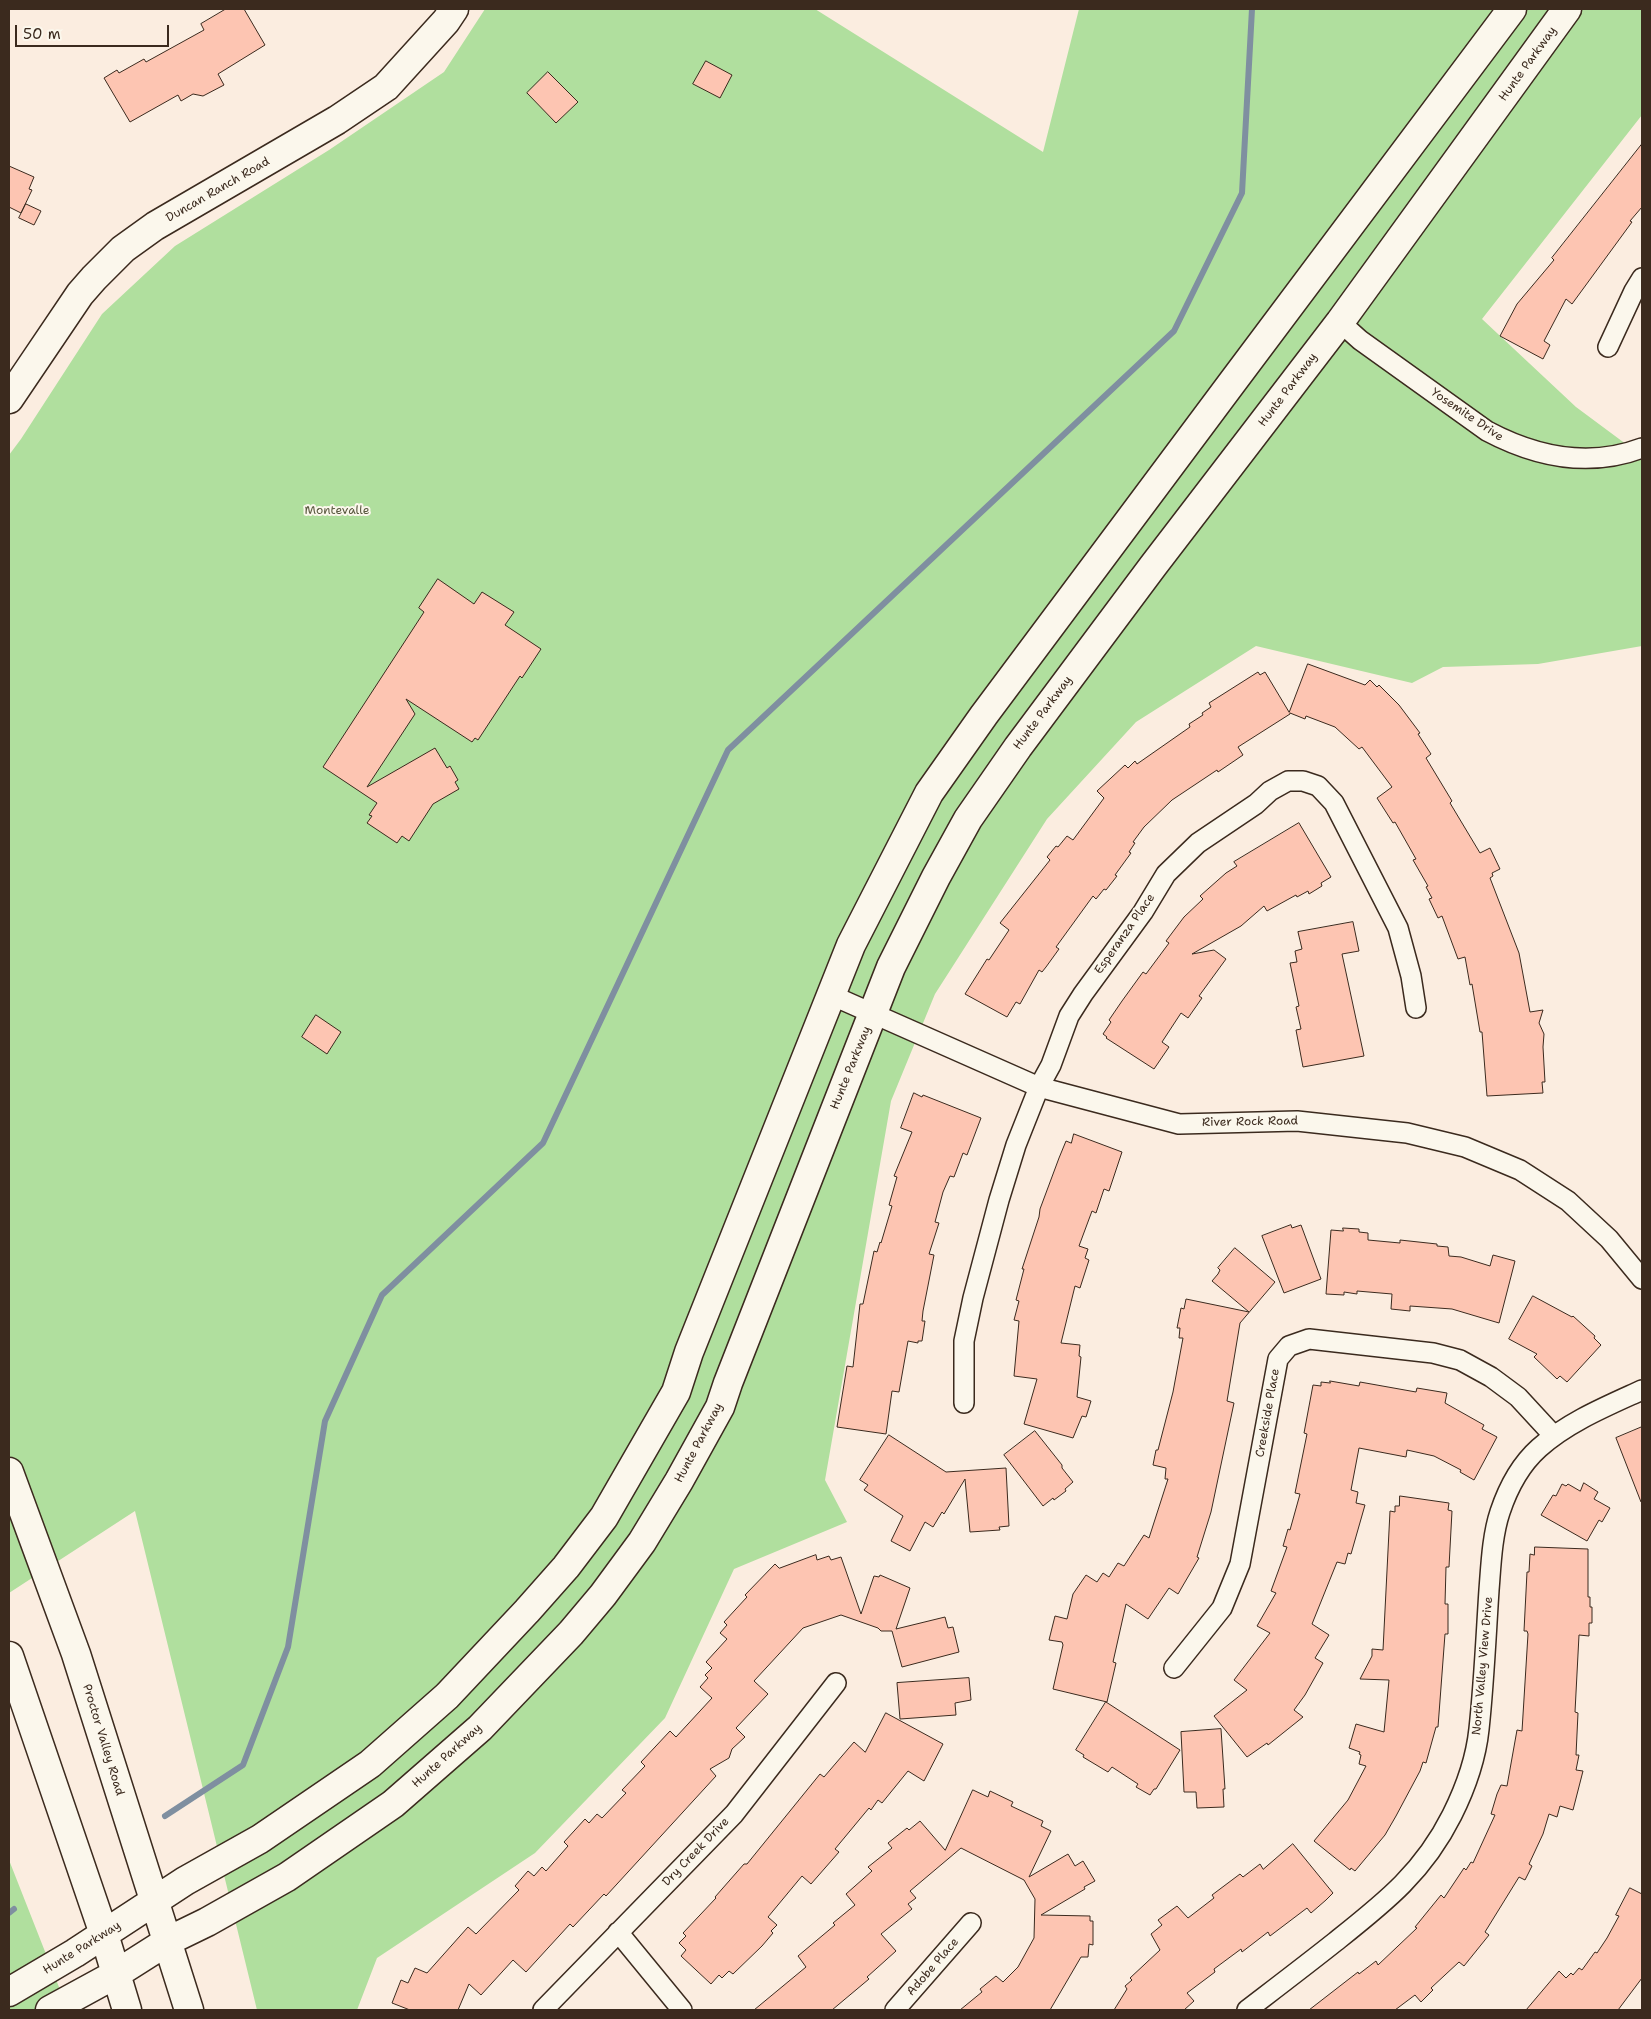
<!DOCTYPE html>
<style>
body{margin:0}
#map{position:relative;width:1651px;height:2019px;overflow:hidden;background:#fbede0;font-family:"Shantell Sans",sans-serif}
canvas{display:block}
.frame{position:absolute;inset:0;border:10px solid #3b2a1e;pointer-events:none}
.scale{position:absolute;left:15px;top:25px;width:154px;height:22px;box-sizing:border-box;border:2px solid #3b2a1e;border-top:0;padding-left:6px;font-size:15px;line-height:18px;white-space:nowrap;color:#3b2a1e;-webkit-text-stroke:4px #fbf7ec;paint-order:stroke}
</style>
<div id="map">
<canvas width="1651" height="2019"></canvas>
<div class="frame"></div>
<div class="scale">50 m</div>
</div>
<script>
const ctx = document.querySelector('canvas').getContext('2d');
ctx.lineJoin = 'round';
function fillPath(path, color) { ctx.fillStyle = color; ctx.fill(path, 'evenodd'); }
function strokePath(path, color, width, dash) { ctx.strokeStyle = color; ctx.lineWidth = width; ctx.lineCap = dash ? 'butt' : 'round'; ctx.setLineDash(dash || []); ctx.stroke(path); }
function drawText(font, color, halo, rows, align = 'center') {
  ctx.font = font + ' "Shantell Sans",sans-serif'; ctx.lineWidth = 4; ctx.setLineDash([]); ctx.textBaseline = 'middle'; ctx.strokeStyle = halo; ctx.fillStyle = color; for (const [text, x, y, turn = 0] of rows) {
    ctx.save(); ctx.translate(x, y); ctx.rotate((+turn || 0) * Math.PI / 180); ctx.textAlign = isNaN(turn) ? turn : align; if (halo) ctx.strokeText(text, 0, 0); ctx.fillText(text, 0, 0); ctx.restore();
  }
}
fillPath(new Path2D(`
 M 485,9 L 815,9 L 1043,152 L 1079,9 L 1642,9 L 1642,115 L 1482,319 L 1576,407 L 1642,456 L 1642,646 L 1538,664 L 1443,667 L 1412,683 L 1256,646 L 1136,722 L 1047,819 L 935,994 L 891,1101 L 825,1480 L 847,1522 L 734,1569 L 665,1718 L 535,1853 L 377,1958 L 357,2010 L 257,2010 L 135,1511 L 9,1593 L 9,455 L 21,439 L 102,314 L 175,246 L 329,150 L 444,72 Z
 M 9,1860 L 68,2010 L 9,2010 Z`), '#b0df9e');
strokePath(new Path2D(`
 M 165,1816 L 243,1765 L 288,1647 L 325,1421 L 382,1295 L 543,1143 L 728,750 L 1174,331 L 1242,193 L 1252,9
 M 9,1913 L 14,1909`), '#7f8fa0', 6);
const building = new Path2D(`
 M 226,9 L 244,9 L 265,45 L 218,74 L 224,85 L 203,96 L 193,94 L 181,101 L 178,95 L 130,122 L 104,78 L 117,70 L 119,73 L 144,59 L 146,62 L 204,30 L 201,24 Z
 M 706,61 L 732,75 L 720,98 L 693,84 Z
 M 548,72 L 578,102 L 556,123 L 527,93 Z
 M 1642,144 L 1642,207 L 1630,221 L 1632,222 L 1572,304 L 1566,299 L 1544,341 L 1550,345 L 1543,359 L 1500,336 L 1517,304 L 1554,260 L 1552,258 Z
 M 9,166 L 34,177 L 29,189 L 32,190 L 21,213 L 9,207 Z
 M 26,204 L 41,211 L 34,225 L 19,218 Z
 M 438,579 L 474,604 L 482,592 L 514,612 L 505,625 L 541,649 L 522,678 L 520,676 L 478,740 L 475,738 L 472,742 L 406,699 L 415,714 L 367,787 L 435,748 L 447,768 L 450,766 L 458,780 L 455,782 L 459,789 L 433,804 L 409,841 L 402,836 L 397,843 L 367,823 L 372,816 L 369,815 L 377,803 L 323,767 L 424,612 L 419,608 Z
 M 1308,664 L 1365,685 L 1370,680 L 1377,687 L 1379,685 L 1399,705 L 1420,733 L 1418,734 L 1431,754 L 1426,758 L 1452,801 L 1450,803 L 1480,853 L 1490,848 L 1500,869 L 1492,873 L 1493,876 L 1490,878 L 1519,953 L 1530,1012 L 1543,1010 L 1539,1023 L 1544,1034 L 1543,1047 L 1545,1082 L 1542,1082 L 1543,1093 L 1487,1096 L 1482,1032 L 1480,1032 L 1472,984 L 1470,985 L 1465,957 L 1458,959 L 1442,916 L 1438,918 L 1429,899 L 1432,898 L 1426,887 L 1428,886 L 1413,860 L 1416,859 L 1395,822 L 1393,823 L 1377,798 L 1392,787 L 1362,747 L 1359,749 L 1335,727 L 1306,716 L 1305,719 L 1290,713 L 1290,714 L 1238,747 L 1243,755 L 1218,772 L 1217,770 L 1172,800 L 1144,827 L 1133,842 L 1135,843 L 1129,852 L 1131,853 L 1115,875 L 1117,876 L 1106,890 L 1104,889 L 1096,899 L 1093,896 L 1056,947 L 1059,949 L 1046,967 L 1042,972 L 1039,970 L 1020,1004 L 1016,1002 L 1007,1017 L 965,994 L 987,959 L 989,960 L 1009,930 L 1000,923 L 1050,860 L 1047,857 L 1056,846 L 1058,847 L 1067,836 L 1073,840 L 1104,798 L 1097,791 L 1125,765 L 1128,768 L 1135,761 L 1137,764 L 1190,727 L 1189,724 L 1203,715 L 1202,713 L 1211,707 L 1209,703 L 1258,672 L 1260,675 L 1265,672 L 1289,712 Z
 M 1299,823 L 1331,877 L 1321,883 L 1322,886 L 1309,894 L 1308,891 L 1297,897 L 1296,895 L 1267,911 L 1264,906 L 1241,926 L 1192,954 L 1214,950 L 1226,959 L 1199,996 L 1202,998 L 1188,1018 L 1181,1013 L 1162,1042 L 1169,1047 L 1154,1069 L 1106,1038 L 1107,1037 L 1103,1034 L 1111,1022 L 1109,1020 L 1122,1001 L 1143,972 L 1146,974 L 1169,943 L 1166,941 L 1184,917 L 1203,899 L 1200,896 L 1226,873 L 1237,866 L 1234,862 Z
 M 1353,922 L 1359,951 L 1342,954 L 1364,1056 L 1303,1067 L 1296,1030 L 1301,1029 L 1296,1007 L 1299,1006 L 1290,963 L 1297,962 L 1295,951 L 1302,949 L 1298,932 Z
 M 316,1015 L 341,1032 L 327,1054 L 302,1037 Z
 M 914,1093 L 922,1097 L 923,1095 L 981,1118 L 967,1155 L 963,1153 L 954,1177 L 950,1176 L 943,1192 L 935,1222 L 939,1223 L 929,1254 L 934,1255 L 923,1311 L 922,1321 L 925,1321 L 922,1341 L 918,1341 L 918,1343 L 908,1341 L 899,1392 L 892,1391 L 886,1434 L 837,1427 L 847,1366 L 853,1367 L 860,1304 L 863,1304 L 874,1251 L 877,1252 L 880,1242 L 881,1243 L 892,1206 L 889,1205 L 897,1177 L 894,1176 L 912,1132 L 901,1128 Z
 M 1074,1134 L 1122,1152 L 1109,1191 L 1104,1189 L 1096,1213 L 1092,1211 L 1079,1246 L 1088,1249 L 1085,1258 L 1089,1260 L 1080,1288 L 1075,1286 L 1061,1343 L 1080,1345 L 1079,1356 L 1081,1357 L 1077,1397 L 1091,1401 L 1086,1417 L 1082,1416 L 1073,1438 L 1024,1424 L 1037,1379 L 1014,1376 L 1019,1321 L 1014,1320 L 1019,1301 L 1016,1300 L 1024,1269 L 1022,1269 L 1039,1217 L 1040,1209 L 1059,1158 L 1066,1141 L 1071,1143 Z
 M 1291,1225 L 1292,1228 L 1301,1225 L 1321,1279 L 1284,1293 L 1262,1236 Z
 M 1343,1228 L 1359,1229 L 1359,1232 L 1368,1233 L 1368,1240 L 1400,1243 L 1400,1240 L 1437,1244 L 1437,1246 L 1448,1247 L 1449,1256 L 1461,1257 L 1490,1266 L 1493,1255 L 1515,1261 L 1499,1323 L 1452,1309 L 1410,1306 L 1410,1311 L 1391,1309 L 1392,1294 L 1357,1291 L 1357,1294 L 1344,1292 L 1344,1295 L 1326,1294 L 1331,1230 L 1343,1231 Z
 M 1235,1248 L 1275,1282 L 1240,1323 L 1227,1401 L 1234,1403 L 1211,1512 L 1197,1557 L 1199,1558 L 1178,1594 L 1169,1588 L 1148,1619 L 1126,1604 L 1113,1662 L 1116,1663 L 1107,1702 L 1053,1689 L 1063,1645 L 1062,1642 L 1049,1640 L 1055,1616 L 1067,1619 L 1073,1594 L 1086,1575 L 1097,1582 L 1103,1573 L 1109,1577 L 1118,1563 L 1124,1566 L 1144,1535 L 1149,1538 L 1168,1479 L 1165,1479 L 1166,1468 L 1153,1465 L 1156,1450 L 1158,1450 L 1173,1392 L 1183,1338 L 1179,1338 L 1180,1328 L 1177,1328 L 1181,1308 L 1184,1309 L 1186,1299 L 1249,1312 L 1212,1281 L 1218,1274 L 1220,1270 L 1218,1268 Z
 M 1533,1296 L 1572,1317 L 1573,1316 L 1595,1336 L 1594,1338 L 1601,1345 L 1567,1382 L 1560,1376 L 1557,1379 L 1534,1357 L 1537,1354 L 1509,1339 Z
 M 1330,1381 L 1359,1386 L 1360,1382 L 1416,1392 L 1417,1388 L 1447,1393 L 1445,1403 L 1484,1425 L 1482,1429 L 1497,1437 L 1474,1480 L 1460,1472 L 1461,1470 L 1434,1456 L 1407,1450 L 1406,1457 L 1359,1448 L 1351,1490 L 1358,1492 L 1356,1503 L 1365,1505 L 1351,1554 L 1348,1553 L 1345,1564 L 1337,1562 L 1312,1624 L 1329,1635 L 1315,1658 L 1323,1663 L 1305,1695 L 1294,1710 L 1303,1717 L 1268,1745 L 1267,1743 L 1247,1757 L 1214,1716 L 1247,1690 L 1234,1680 L 1270,1633 L 1257,1626 L 1276,1593 L 1271,1591 L 1287,1547 L 1283,1546 L 1288,1529 L 1290,1530 L 1300,1494 L 1295,1493 L 1307,1434 L 1304,1433 L 1313,1385 L 1321,1386 L 1321,1382 L 1330,1383 Z
 M 1642,1427 L 1642,1501 L 1641,1502 L 1616,1438 Z
 M 1035,1431 L 1062,1465 L 1062,1468 L 1073,1482 L 1065,1489 L 1066,1491 L 1054,1500 L 1053,1498 L 1043,1506 L 1004,1455 Z
 M 889,1435 L 946,1472 L 1006,1468 L 1009,1526 L 999,1527 L 1000,1530 L 970,1532 L 965,1479 L 944,1514 L 942,1512 L 933,1527 L 925,1522 L 910,1551 L 891,1541 L 903,1516 L 864,1490 L 868,1485 L 860,1480 Z
 M 1584,1483 L 1598,1492 L 1594,1499 L 1610,1508 L 1602,1522 L 1599,1520 L 1587,1541 L 1541,1515 L 1553,1495 L 1556,1496 L 1562,1484 L 1566,1486 L 1568,1484 L 1580,1491 Z
 M 1400,1496 L 1449,1503 L 1448,1510 L 1452,1511 L 1449,1567 L 1446,1567 L 1445,1604 L 1448,1604 L 1448,1634 L 1445,1634 L 1438,1727 L 1436,1727 L 1426,1763 L 1423,1762 L 1420,1771 L 1396,1816 L 1385,1835 L 1355,1871 L 1351,1868 L 1350,1870 L 1314,1841 L 1348,1800 L 1366,1766 L 1359,1764 L 1361,1755 L 1359,1754 L 1360,1752 L 1349,1748 L 1356,1724 L 1384,1732 L 1389,1680 L 1360,1679 L 1372,1656 L 1372,1649 L 1383,1650 L 1390,1511 L 1395,1512 L 1395,1506 L 1399,1506 Z
 M 1535,1547 L 1588,1549 L 1588,1597 L 1590,1597 L 1590,1607 L 1592,1607 L 1592,1623 L 1589,1623 L 1589,1636 L 1579,1635 L 1575,1712 L 1578,1713 L 1576,1755 L 1579,1755 L 1576,1770 L 1583,1771 L 1573,1810 L 1560,1806 L 1557,1817 L 1549,1814 L 1543,1834 L 1529,1864 L 1532,1866 L 1525,1880 L 1519,1877 L 1485,1932 L 1489,1935 L 1464,1966 L 1459,1962 L 1431,1988 L 1433,1990 L 1421,2002 L 1415,1995 L 1395,2010 L 1309,2010 L 1358,1972 L 1359,1974 L 1376,1961 L 1378,1965 L 1417,1928 L 1415,1927 L 1441,1895 L 1444,1898 L 1464,1868 L 1466,1870 L 1471,1862 L 1473,1863 L 1495,1815 L 1491,1814 L 1497,1794 L 1501,1785 L 1507,1786 L 1517,1730 L 1522,1731 L 1528,1634 L 1527,1631 L 1524,1631 L 1527,1572 L 1529,1572 L 1530,1554 L 1534,1555 Z
 M 816,1555 L 817,1560 L 829,1556 L 831,1560 L 841,1557 L 861,1614 L 874,1576 L 879,1577 L 880,1575 L 910,1588 L 896,1629 L 945,1617 L 948,1628 L 953,1627 L 959,1652 L 902,1667 L 892,1631 L 881,1631 L 878,1628 L 841,1615 L 803,1628 L 754,1681 L 768,1694 L 736,1728 L 745,1737 L 732,1749 L 729,1758 L 710,1769 L 716,1776 L 606,1896 L 604,1894 L 573,1927 L 570,1924 L 526,1972 L 513,1960 L 481,1995 L 469,1984 L 458,2010 L 410,2010 L 392,2003 L 401,1980 L 408,1983 L 415,1968 L 427,1973 L 468,1927 L 476,1934 L 519,1890 L 515,1886 L 528,1871 L 534,1876 L 542,1867 L 546,1871 L 568,1846 L 564,1842 L 585,1819 L 589,1823 L 597,1814 L 602,1818 L 626,1793 L 622,1790 L 645,1766 L 641,1762 L 670,1731 L 676,1737 L 712,1698 L 700,1687 L 708,1678 L 705,1675 L 712,1668 L 706,1662 L 727,1639 L 720,1633 L 727,1625 L 724,1622 L 747,1597 L 745,1595 L 775,1564 L 779,1568 Z
 M 969,1678 L 971,1700 L 955,1703 L 956,1715 L 900,1719 L 897,1683 Z
 M 1106,1702 L 1180,1750 L 1156,1789 L 1154,1789 L 1150,1795 L 1136,1787 L 1138,1784 L 1112,1767 L 1108,1772 L 1083,1757 L 1084,1755 L 1076,1750 Z
 M 886,1713 L 943,1744 L 924,1781 L 908,1771 L 882,1803 L 878,1800 L 871,1810 L 869,1808 L 835,1849 L 839,1852 L 811,1884 L 802,1876 L 768,1917 L 777,1925 L 771,1931 L 773,1933 L 762,1946 L 733,1974 L 729,1971 L 722,1978 L 719,1975 L 711,1984 L 681,1956 L 686,1950 L 679,1943 L 686,1936 L 683,1933 L 716,1898 L 715,1897 L 744,1864 L 747,1864 L 820,1774 L 824,1777 L 854,1742 L 865,1752 Z
 M 1221,1729 L 1225,1789 L 1223,1789 L 1224,1807 L 1197,1808 L 1196,1792 L 1184,1792 L 1181,1732 Z
 M 973,1790 L 988,1797 L 990,1791 L 1013,1802 L 1011,1806 L 1043,1821 L 1041,1826 L 1051,1831 L 1029,1877 L 1068,1854 L 1075,1866 L 1083,1861 L 1095,1881 L 1084,1887 L 1085,1889 L 1041,1915 L 1090,1916 L 1090,1921 L 1093,1921 L 1093,1945 L 1089,1944 L 1088,1957 L 1081,1957 L 1050,2010 L 960,2010 L 982,1992 L 980,1989 L 996,1976 L 1003,1982 L 1018,1967 L 1034,1938 L 1035,1899 L 1024,1880 L 961,1848 L 910,1891 L 916,1898 L 908,1904 L 912,1909 L 881,1934 L 896,1951 L 867,1977 L 869,1979 L 832,2010 L 754,2010 L 806,1967 L 798,1956 L 835,1925 L 833,1923 L 855,1905 L 846,1894 L 872,1871 L 868,1867 L 892,1848 L 888,1843 L 907,1828 L 909,1830 L 920,1821 L 945,1850 Z
 M 1293,1844 L 1333,1893 L 1326,1900 L 1311,1913 L 1307,1908 L 1270,1936 L 1268,1932 L 1242,1952 L 1241,1949 L 1214,1969 L 1215,1972 L 1187,1993 L 1194,2001 L 1184,2010 L 1114,2010 L 1127,1989 L 1125,1986 L 1132,1980 L 1130,1978 L 1160,1950 L 1151,1934 L 1162,1925 L 1158,1920 L 1177,1906 L 1188,1918 L 1214,1898 L 1212,1895 L 1240,1874 L 1243,1877 L 1260,1864 L 1263,1869 Z
 M 1630,1888 L 1642,1894 L 1642,1978 L 1618,2010 L 1526,2010 L 1559,1971 L 1566,1978 L 1571,1973 L 1573,1975 L 1579,1968 L 1582,1970 L 1595,1952 L 1597,1953 L 1607,1938 L 1619,1916 L 1616,1915 Z`);
fillPath(building, '#fdc5b2');
strokePath(building, '#3b2a1e', 1);
const street = new Path2D(`
 M 1340,322 L 1360,340 L 1487,431 C 1536,457 1589,468 1642,448
 M 1608,347 L 1634,291 L 1642,278
 M 831,995 L 1039,1087 L 1179,1124 L 1297,1121 L 1407,1133 L 1465,1147 L 1520,1170 L 1568,1201 L 1609,1239 L 1642,1279
 M 964,1403 L 964,1341 L 973,1298 L 999,1200 L 1016,1145 L 1039,1087 L 1051,1065 L 1069,1016 L 1083,994 L 1143,912 L 1166,874 L 1198,843 L 1256,804 L 1270,791 L 1288,781 L 1303,781 L 1318,786 L 1334,803 L 1398,928 L 1411,976 L 1416,1008
 M 1174,1668 L 1222,1608 L 1240,1564 L 1278,1359 L 1289,1346 L 1309,1339 L 1433,1353 L 1460,1360 L 1491,1377 L 1518,1397 L 1554,1436
 M 618,1932 L 682,2010
 M 543,2010 L 734,1814 L 836,1683
 M 895,2010 L 971,1923
 M 1247,2010 C 1277,1987 1306,1965 1335,1942 C 1384,1903 1423,1873 1452,1815 C 1465,1789 1476,1758 1479,1729 C 1484,1683 1486,1636 1489,1590 C 1491,1565 1492,1536 1500,1512 C 1508,1488 1520,1465 1539,1448 C 1568,1422 1607,1406 1642,1390`);
const secondary = new Path2D(`
 M 9,399 L 80,294 L 94,278 L 123,249 L 155,226 L 337,120 L 386,87 L 446,21 L 454,9
 M 9,1472 L 76,1654 L 189,2010
 M 9,1656 L 104,1934 L 127,2010
 M 9,1992 L 75,1953 L 185,1881 L 260,1839 L 370,1764 L 447,1696 L 527,1611 L 566,1567 L 604,1517 L 676,1392 L 689,1352 L 851,945 L 929,793 L 984,715 L 1231,384 L 1512,9
 M 50,2010 L 116,1974 L 168,1941 L 207,1922 L 287,1877 L 393,1804 L 480,1728 L 571,1633 L 603,1595 L 642,1542 L 679,1481 L 720,1407 L 728,1383 L 891,967 L 936,877 L 968,819 L 1018,747 L 1153,566 L 1340,322 L 1567,9`);
strokePath(street, '#3b2a1e', 22);
strokePath(secondary, '#3b2a1e', 31);
strokePath(street, '#fbf7ec', 19);
strokePath(secondary, '#fbf7ec', 28);
drawText('12px', '#3b2a1e', '#fbf7ec', [
 ["Hunte Parkway",1528,64,-54],
 ["Duncan Ranch Road",218,190,-30],
 ["Hunte Parkway",1288,390,-53],
 ["Yosemite Drive",1467,415,34],
 ["Hunte Parkway",1043,713,-53],
 ["Esperanza Place",1125,934,-55],
 ["Hunte Parkway",851,1068,-68],
 ["River Rock Road",1250,1122,-1],
 ["Creekside Place",1268,1413,-80],
 ["Hunte Parkway",699,1443,-62],
 ["North Valley View Drive",1483,1666,-85],
 ["Proctor Valley Road",103,1740,73],
 ["Hunte Parkway",447,1756,-42],
 ["Dry Creek Drive",696,1852,-46],
 ["Hunte Parkway",82,1948,-32],
 ["Adobe Place",933,1967,-49]
]);
drawText('12px', '#58573e', '#fbf7ec', [
 ["Montevalle",337,511]
]);
</script>
